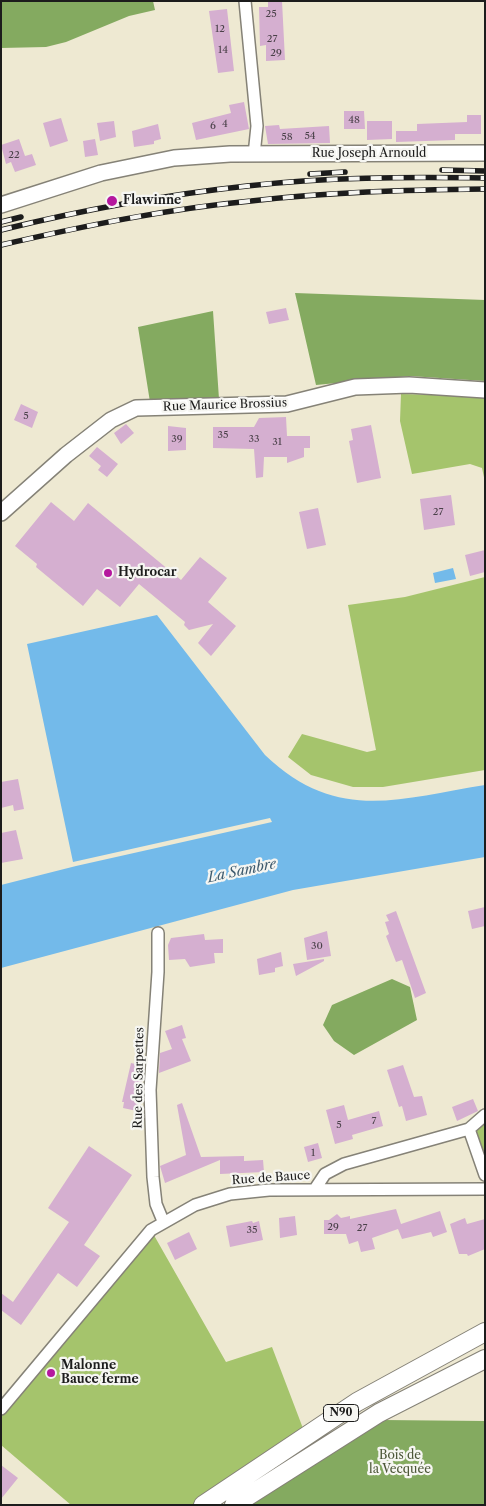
<!DOCTYPE html>
<meta charset="utf-8">
<style>
body{margin:0}
#map{position:relative;width:486px;height:1506px;overflow:hidden;background:#eee9d2;font-family:"Libre Caslon Text",serif}
canvas{display:block}
.frame{position:absolute;inset:0;border:2px solid #1c1c1c;pointer-events:none}
</style>
<div id="map">
<canvas width="486" height="1506"></canvas>
<div class="frame"></div>
</div>
<script>
const ctx = document.querySelector('canvas').getContext('2d');
ctx.lineJoin = 'round';
function fillPath(path, color) { ctx.fillStyle = color; ctx.fill(path, 'evenodd'); }
function strokePath(path, color, width, dash) { ctx.strokeStyle = color; ctx.lineWidth = width; ctx.lineCap = dash ? 'butt' : 'round'; ctx.setLineDash(dash || []); ctx.stroke(path); }
function drawText(font, color, halo, rows, align = 'center') {
  ctx.font = font + ' "Libre Caslon Text",serif'; ctx.lineWidth = 4.5; ctx.setLineDash([]); ctx.textBaseline = 'middle'; ctx.strokeStyle = halo; ctx.fillStyle = color; for (const [text, x, y, turn = 0] of rows) {
    ctx.save(); ctx.translate(x, y); ctx.rotate((+turn || 0) * Math.PI / 180); ctx.textAlign = isNaN(turn) ? turn : align; if (halo) ctx.strokeText(text, 0, 0); ctx.fillText(text, 0, 0); ctx.restore();
  }
}
fillPath(new Path2D(`
 M 401,394 L 485,396 L 485,482 L 482,468 L 470,464 L 412,474 L 400,421 Z
 M 485,577 L 485,770 L 383,787 L 353,787 L 311,775 L 288,757 L 302,734 L 367,752 L 376,750 L 348,605 L 405,597 Z
 M 485,1115 L 485,1177 L 469,1129 Z
 M 151,1230 L 226,1362 L 272,1347 L 304,1431 L 205,1505 L 71,1505 L 1,1445 L 1,1409 Z`), '#a5c46c');
fillPath(new Path2D(`
 M 1,1 L 153,1 L 155,10 L 129,16 L 66,42 L 46,47 L 1,48 Z
 M 295,293 L 485,300 L 485,381 L 410,376 L 316,385 Z
 M 213,311 L 219,399 L 150,402 L 138,327 Z
 M 392,979 L 410,987 L 417,1020 L 354,1055 L 334,1041 L 323,1025 L 332,1005 Z
 M 382,1420 L 485,1421 L 485,1505 L 249,1505 Z`), '#84aa60');
fillPath(new Path2D(`
 M 453,568 L 456,579 L 435,583 L 433,573 Z
 M 157,615 L 265,755 C 336,823 398,799 485,785 L 485,857 L 293,890 L 1,968 L 1,885 L 76,866 L 272,822 L 270,818 L 73,862 L 27,644 Z`), '#73baea');
fillPath(new Path2D(`
 M 268,1 L 282,1 L 285,60 L 266,61 L 266,45 L 260,46 L 259,7 L 268,7 Z
 M 227,9 L 234,71 L 218,73 L 209,11 Z
 M 244,102 L 249,129 L 196,140 L 192,123 L 231,113 L 229,105 Z
 M 344,111 L 364,111 L 365,129 L 344,129 Z
 M 467,115 L 481,115 L 481,134 L 455,134 L 455,140 L 396,142 L 396,131 L 417,131 L 417,124 L 467,122 Z
 M 61,118 L 68,141 L 50,147 L 43,123 Z
 M 114,121 L 116,137 L 100,141 L 97,123 Z
 M 367,121 L 392,121 L 392,139 L 367,140 Z
 M 158,124 L 161,139 L 154,141 L 154,144 L 134,147 L 132,131 Z
 M 279,125 L 280,129 L 329,126 L 330,143 L 268,144 L 265,126 Z
 M 19,139 L 25,156 L 32,154 L 36,165 L 15,172 L 11,162 L 6,164 L 1,145 Z
 M 95,139 L 98,155 L 85,157 L 83,141 Z
 M 286,308 L 289,320 L 269,324 L 266,312 Z
 M 21,404 L 38,412 L 32,428 L 14,420 Z
 M 286,417 L 287,436 L 310,436 L 310,448 L 304,448 L 304,457 L 287,463 L 287,457 L 264,457 L 263,477 L 256,478 L 254,449 L 213,448 L 213,427 L 254,427 L 259,418 Z
 M 126,424 L 134,433 L 121,444 L 114,433 Z
 M 371,425 L 381,478 L 357,483 L 349,441 L 353,440 L 351,429 Z
 M 168,426 L 186,428 L 186,450 L 168,451 Z
 M 97,447 L 118,464 L 107,477 L 98,470 L 101,466 L 89,456 Z
 M 451,495 L 455,525 L 424,530 L 420,499 Z
 M 51,502 L 74,521 L 88,503 L 181,580 L 200,557 L 227,578 L 208,602 L 236,626 L 211,656 L 198,643 L 213,624 L 189,630 L 184,625 L 185,622 L 139,584 L 120,607 L 97,589 L 83,606 L 36,567 L 37,564 L 15,546 Z
 M 318,508 L 326,545 L 307,549 L 299,512 Z
 M 485,550 L 485,572 L 470,576 L 465,555 Z
 M 18,779 L 24,809 L 14,811 L 13,805 L 1,808 L 1,782 Z
 M 16,830 L 23,859 L 1,863 L 1,833 Z
 M 485,907 L 485,926 L 472,929 L 468,911 Z
 M 396,911 L 426,993 L 415,998 L 402,960 L 396,962 L 386,936 L 389,934 L 385,922 L 389,921 L 386,915 Z
 M 327,931 L 331,956 L 307,960 L 304,938 Z
 M 204,934 L 205,940 L 223,939 L 223,953 L 214,953 L 215,963 L 190,967 L 185,959 L 169,960 L 168,945 L 171,938 Z
 M 281,952 L 283,966 L 275,968 L 275,972 L 259,975 L 257,959 Z
 M 324,959 L 324,961 L 296,976 L 293,964 Z
 M 182,1025 L 186,1038 L 182,1039 L 191,1061 L 159,1073 L 160,1053 L 172,1049 L 165,1031 Z
 M 131,1063 L 144,1066 L 137,1111 L 123,1108 L 124,1102 L 122,1102 Z
 M 403,1065 L 414,1097 L 422,1096 L 427,1115 L 406,1121 L 402,1106 L 399,1107 L 387,1070 Z
 M 473,1099 L 478,1111 L 457,1121 L 452,1107 Z
 M 182,1103 L 201,1157 L 244,1156 L 244,1161 L 263,1160 L 264,1172 L 220,1174 L 220,1160 L 165,1183 L 160,1166 L 186,1155 L 177,1105 Z
 M 344,1105 L 348,1120 L 379,1111 L 383,1126 L 352,1135 L 353,1139 L 335,1144 L 326,1110 Z
 M 318,1143 L 322,1158 L 308,1162 L 304,1147 Z
 M 89,1146 L 132,1175 L 84,1245 L 100,1256 L 77,1287 L 58,1273 L 21,1325 L 1,1310 L 1,1293 L 13,1302 L 69,1222 L 48,1208 Z
 M 396,1209 L 401,1224 L 440,1211 L 447,1232 L 433,1237 L 431,1232 L 402,1239 L 398,1229 L 372,1238 L 375,1249 L 361,1252 L 358,1241 L 349,1244 L 346,1234 L 324,1234 L 324,1220 L 329,1220 L 337,1214 L 341,1218 L 350,1216 L 350,1219 Z
 M 295,1216 L 297,1235 L 280,1238 L 279,1218 Z
 M 465,1218 L 467,1224 L 485,1219 L 485,1249 L 468,1256 L 467,1254 L 459,1254 L 450,1224 Z
 M 252,1221 L 253,1223 L 259,1221 L 263,1240 L 230,1247 L 226,1226 Z
 M 189,1232 L 197,1249 L 175,1260 L 167,1243 Z
 M 1,1465 L 18,1478 L 1,1499 Z`), '#d5afd0');
const street = new Path2D(`
 M 245,1 L 257,126 L 254,155
 M 158,933 L 158,972 L 150,1090 L 153,1177 L 156,1204 L 163,1221
 M 485,1115 L 469,1129 L 485,1175
 M 315,1189 L 325,1174 L 344,1164 L 469,1129
 M 1,1409 L 151,1230 L 195,1205 L 230,1194 L 269,1190 L 485,1189`);
const secondary = new Path2D(`
 M 1,205 L 101,173 L 174,158 L 230,154 L 485,153
 M 1,513 L 66,455 L 111,420 L 136,408 L 287,404 L 355,387 L 409,385 L 485,390`);
const primary = new Path2D(`
 M 203,1505 L 357,1402 L 485,1332
 M 234,1505 L 379,1413 L 485,1359`);
strokePath(street, '#858277', 14);
strokePath(secondary, '#858277', 18);
strokePath(primary, '#858277', 20);
strokePath(street, '#fff', 11);
strokePath(secondary, '#fff', 15);
strokePath(primary, '#fff', 18);
const rail = new Path2D(`
 M 442,170 L 485,171
 M 310,174 L 345,172
 M 1,222 L 21,217
 M 1,230 C 82,210 164,195 247,186 C 326,177 406,177 485,178
 M 1,245 C 84,226 166,209 251,201 C 328,192 406,190 485,189`);
strokePath(rail, '#1c1c1c', 5.5);
strokePath(rail, '#f6f6f2', 4, [11]);
for (const [x, y, r, color] of [
 [112,201,6,"#b5179e"],
 [108,573,5,"#b5179e"],
 [51,1373,5,"#b5179e"]
]) { const dot = new Path2D(); dot.arc(x, y, r, 0, 2 * Math.PI); ctx.fillStyle = color; ctx.fill(dot); strokePath(dot, '#f6f6f2', 2); }
drawText('10px', '#4a4149', null, [
 ["25",271,14],
 ["12",220,29],
 ["27",272,39],
 ["14",223,50],
 ["29",276,53],
 ["48",354,120],
 ["4",225,124],
 ["6",213,126],
 ["54",310,136],
 ["58",287,137],
 ["22",14,155],
 ["5",26,416],
 ["35",223,435],
 ["39",177,439],
 ["33",254,439],
 ["31",277,442],
 ["27",438,512],
 ["30",317,946],
 ["7",374,1121],
 ["5",339,1125],
 ["1",313,1153],
 ["29",333,1227],
 ["27",362,1228],
 ["35",252,1230]
]);
for (const [x, y, w] of [
 [341,1413,35]
]) { const box = new Path2D(); box.roundRect(x - w / 2, y - 8.5, w, 17, 4); ctx.fillStyle = '#f6f6f2'; ctx.fill(box); strokePath(box, '#1c1c1c', 1); }
drawText('bold 11px', '#1c1c1c', null, [
 ["N90",341,1413]
]);
drawText('12px', '#1c1c1c', '#f6f6f2', [
 ["Rue Joseph Arnould",369,154],
 ["Rue Maurice Brossius",225,405,-2],
 ["Rue des Sarpettes",139,1078,-89],
 ["Rue de Bauce",271,1178,-4]
]);
drawText('bold 12px', '#1c1c1c', '#f6f6f2', [
 ["Flawinne",123,201],
 ["Hydrocar",118,573],
 ["Malonne",61,1366],
 ["Bauce ferme",61,1380]
], 'left');
drawText('12px', '#4c5738', '#f6f6f2', [
 ["Bois de",400,1456],
 ["la Vecquée",400,1470]
]);
drawText('italic 14px', '#3f5b6e', '#f6f6f2', [
 ["La Sambre",242,871,-12]
]);
</script>
